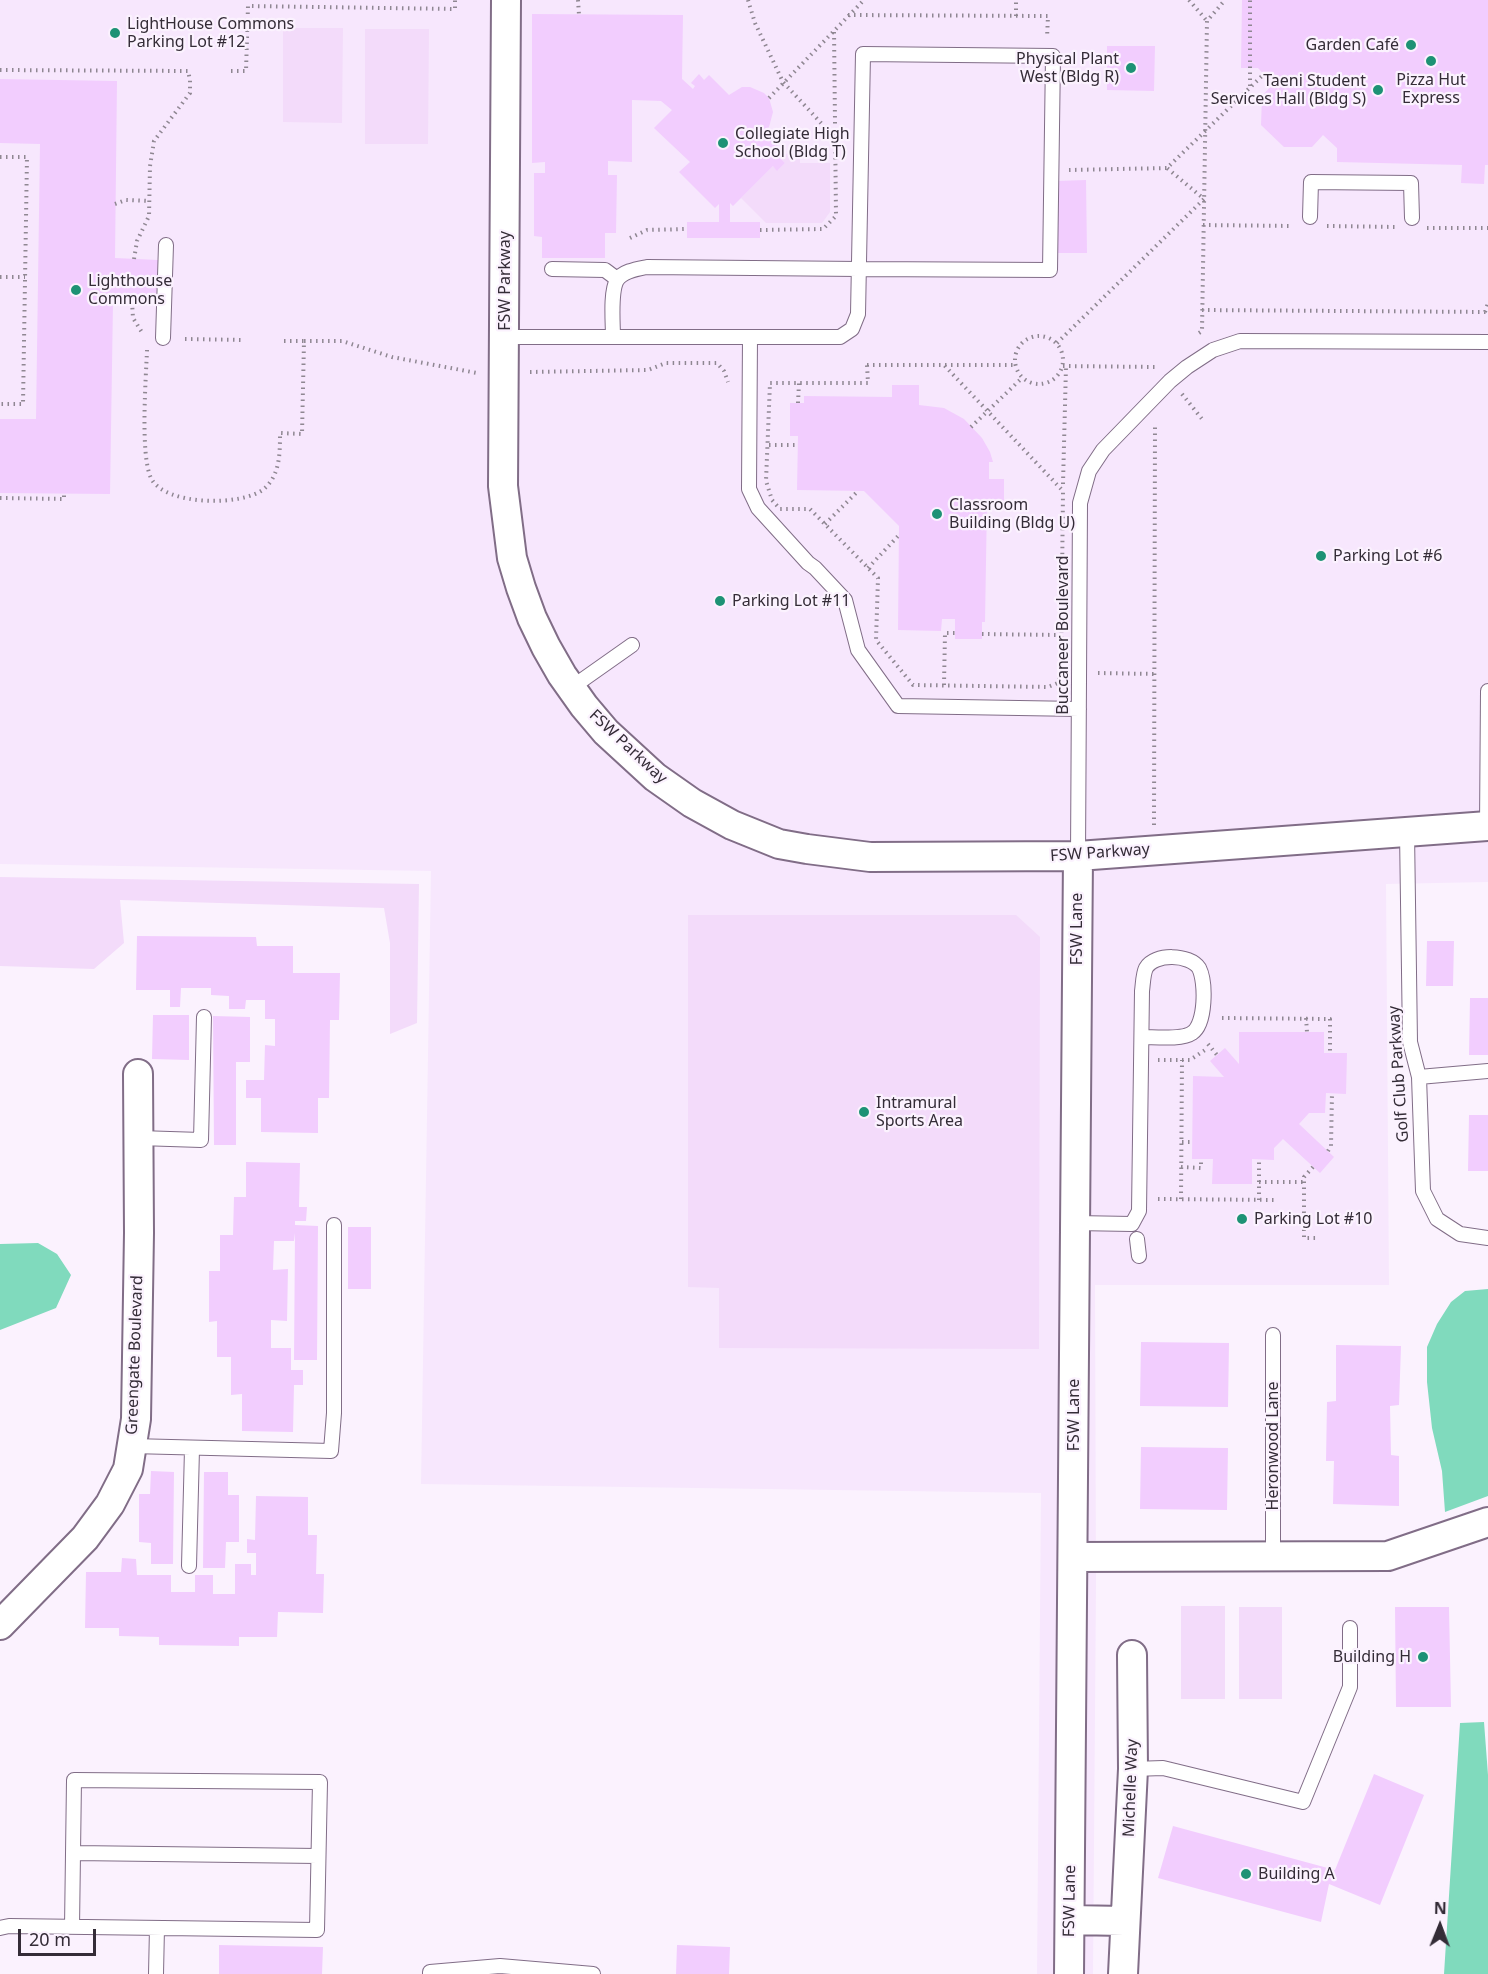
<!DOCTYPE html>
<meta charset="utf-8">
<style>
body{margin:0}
#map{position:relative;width:1488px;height:1974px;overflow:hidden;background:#fbf2fe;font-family:"Noto Sans",sans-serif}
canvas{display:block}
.north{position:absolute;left:1410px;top:1896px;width:60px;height:60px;-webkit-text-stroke:4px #fbf2fe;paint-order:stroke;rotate:1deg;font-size:16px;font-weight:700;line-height:24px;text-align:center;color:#342c37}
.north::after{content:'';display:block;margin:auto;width:21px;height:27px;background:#342c37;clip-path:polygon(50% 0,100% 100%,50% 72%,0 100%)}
.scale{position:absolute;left:18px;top:1929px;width:78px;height:27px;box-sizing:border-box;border:3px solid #342c37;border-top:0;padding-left:8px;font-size:18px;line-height:21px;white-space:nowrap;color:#342c37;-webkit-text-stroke:4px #fbf2fe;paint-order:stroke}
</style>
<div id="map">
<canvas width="1488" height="1974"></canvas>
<div class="north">N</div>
<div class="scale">20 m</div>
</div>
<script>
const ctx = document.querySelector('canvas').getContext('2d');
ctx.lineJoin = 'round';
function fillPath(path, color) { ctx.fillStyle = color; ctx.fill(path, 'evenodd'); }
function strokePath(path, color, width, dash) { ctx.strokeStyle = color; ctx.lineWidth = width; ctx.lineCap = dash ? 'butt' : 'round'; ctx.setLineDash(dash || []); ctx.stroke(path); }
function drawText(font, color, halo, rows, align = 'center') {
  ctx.font = font + ' "Noto Sans",sans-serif'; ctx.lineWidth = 4.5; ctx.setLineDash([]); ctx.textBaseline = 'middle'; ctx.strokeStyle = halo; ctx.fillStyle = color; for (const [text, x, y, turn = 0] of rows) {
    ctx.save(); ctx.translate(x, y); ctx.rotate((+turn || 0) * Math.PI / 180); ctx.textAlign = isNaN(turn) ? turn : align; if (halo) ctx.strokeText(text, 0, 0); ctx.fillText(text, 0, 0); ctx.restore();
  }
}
fillPath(new Path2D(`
 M 0,0 L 1488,0 L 1488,882 L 1386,884 L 1389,1285 L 1095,1285 L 1096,1583 L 1093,1974 L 1037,1974 L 1041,1493 L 421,1484 L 431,871 L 0,864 Z`), '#f7e7fd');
fillPath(new Path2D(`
 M 283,28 L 343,28 L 342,123 L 283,122 Z
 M 365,29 L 429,29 L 428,144 L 365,144 Z
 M 792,149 L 800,158 L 800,163 L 830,163 L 830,212 L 822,223 L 766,223 L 741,198 L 773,166 L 778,170 L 785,163 L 781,159 Z
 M 0,877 L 419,884 L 417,1023 L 390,1034 L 390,943 L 384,908 L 120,900 L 124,943 L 94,969 L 0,966 Z
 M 688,915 L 1016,915 L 1040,937 L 1039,1349 L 719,1348 L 719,1288 L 688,1287 Z
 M 1181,1606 L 1225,1606 L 1225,1699 L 1181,1699 Z
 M 1239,1607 L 1282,1607 L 1282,1699 L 1239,1699 Z`), '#f3dbfa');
fillPath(new Path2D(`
 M 38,1243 L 57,1254 L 71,1275 L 56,1308 L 0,1330 L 0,1244 Z
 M 1488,1289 L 1488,1496 L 1445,1512 L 1442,1471 L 1432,1428 L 1427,1382 L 1427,1347 L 1437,1324 L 1451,1302 L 1465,1291 Z
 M 1484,1722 L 1488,1775 L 1488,1974 L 1444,1974 L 1460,1723 Z`), '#80dabd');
fillPath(new Path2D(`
 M 1242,0 L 1488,0 L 1488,165 L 1485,165 L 1484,184 L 1461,183 L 1462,165 L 1337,162 L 1337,148 L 1323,135 L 1312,147 L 1284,147 L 1261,125 L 1262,96 L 1273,84 L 1258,68 L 1241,68 Z
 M 532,14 L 683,15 L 682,79 L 693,89 L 695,86 L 691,83 L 699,74 L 704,80 L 709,75 L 729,95 L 742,87 L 750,87 L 764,93 L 769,98 L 773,112 L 769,127 L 765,132 L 786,155 L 781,159 L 785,163 L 777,171 L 773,166 L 733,206 L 730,203 L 730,222 L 760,222 L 760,238 L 687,238 L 687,222 L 719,222 L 719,204 L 715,208 L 679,172 L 690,162 L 654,128 L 672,110 L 661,101 L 632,100 L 632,162 L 608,161 L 608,175 L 617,175 L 616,233 L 605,233 L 605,258 L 542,258 L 542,237 L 534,236 L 534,173 L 545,173 L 545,162 L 532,163 Z
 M 1107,46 L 1155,46 L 1154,91 L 1107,90 Z
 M 0,79 L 117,81 L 115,258 L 158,260 L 156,302 L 113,302 L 110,494 L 0,493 L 0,419 L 36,419 L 40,144 L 0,143 Z
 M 1086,180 L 1087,253 L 1057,253 L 1056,181 Z
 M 892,385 L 919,385 L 919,405 L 944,408 L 964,419 L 982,438 L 990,452 L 993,462 L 989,462 L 989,479 L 1004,479 L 1004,502 L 987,502 L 985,622 L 982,622 L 982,639 L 955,639 L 955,619 L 942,619 L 941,631 L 898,630 L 899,526 L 864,491 L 797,490 L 798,436 L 790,436 L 790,403 L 804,403 L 804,396 L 892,397 Z
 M 137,936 L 256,937 L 257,946 L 293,946 L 293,973 L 340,973 L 339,1020 L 330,1020 L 329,1098 L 318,1098 L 318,1133 L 261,1132 L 261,1098 L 246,1098 L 246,1080 L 264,1080 L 265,1045 L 275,1046 L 275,1019 L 265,1019 L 265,1000 L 246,1000 L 245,1009 L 229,1009 L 229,996 L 211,995 L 211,988 L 181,988 L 180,1007 L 170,1007 L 170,990 L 136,990 Z
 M 1427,941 L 1454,941 L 1453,986 L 1426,986 Z
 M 1470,998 L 1488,998 L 1488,1055 L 1469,1055 Z
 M 153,1015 L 189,1015 L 189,1060 L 152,1059 Z
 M 213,1016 L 250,1017 L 250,1062 L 236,1062 L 236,1145 L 214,1145 Z
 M 1239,1032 L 1324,1032 L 1324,1053 L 1347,1053 L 1346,1094 L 1326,1093 L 1325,1113 L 1309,1113 L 1299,1124 L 1334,1157 L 1320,1173 L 1283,1139 L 1274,1148 L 1274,1160 L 1252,1159 L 1252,1184 L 1212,1184 L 1213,1159 L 1192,1159 L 1193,1076 L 1224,1077 L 1210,1061 L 1225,1048 L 1239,1064 Z
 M 1469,1115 L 1488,1115 L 1488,1171 L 1468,1171 Z
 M 246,1162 L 300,1163 L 299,1207 L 307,1207 L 306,1221 L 295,1221 L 295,1225 L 318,1226 L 317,1360 L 294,1360 L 295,1233 L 294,1241 L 274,1241 L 273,1270 L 288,1269 L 287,1321 L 271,1320 L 271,1348 L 291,1348 L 291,1370 L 303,1370 L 303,1385 L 294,1385 L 293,1432 L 242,1431 L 242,1394 L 231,1395 L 231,1357 L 217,1357 L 217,1321 L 209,1322 L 209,1271 L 220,1271 L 220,1235 L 233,1235 L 234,1197 L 246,1197 Z
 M 348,1227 L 371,1227 L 371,1289 L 348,1289 Z
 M 1141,1342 L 1229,1343 L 1228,1407 L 1140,1406 Z
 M 1336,1345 L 1401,1346 L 1399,1405 L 1390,1406 L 1391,1455 L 1399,1456 L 1399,1506 L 1333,1504 L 1334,1461 L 1326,1461 L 1327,1402 L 1336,1401 Z
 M 1141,1447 L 1228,1448 L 1227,1510 L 1140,1509 Z
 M 151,1471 L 174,1472 L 173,1564 L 151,1564 L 151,1543 L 139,1542 L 139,1494 L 150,1494 Z
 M 204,1472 L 228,1472 L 228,1495 L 239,1495 L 239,1542 L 226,1542 L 225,1568 L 203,1568 Z
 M 256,1496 L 308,1497 L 308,1535 L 317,1535 L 316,1574 L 324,1574 L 323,1613 L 278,1612 L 277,1637 L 239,1637 L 239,1646 L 159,1645 L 159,1637 L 119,1636 L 119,1628 L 85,1628 L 86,1572 L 121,1572 L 122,1558 L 136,1559 L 137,1575 L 171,1575 L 171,1592 L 195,1592 L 195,1575 L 213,1575 L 213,1594 L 235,1594 L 235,1564 L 251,1564 L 251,1575 L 256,1575 L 256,1553 L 247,1553 L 247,1539 L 255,1540 Z
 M 1395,1607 L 1449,1607 L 1451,1707 L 1396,1707 Z
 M 1374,1774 L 1424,1795 L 1380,1905 L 1329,1884 L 1321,1922 L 1158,1878 L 1173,1826 L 1335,1870 Z
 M 219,1945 L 323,1947 L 322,1974 L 219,1974 Z
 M 677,1945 L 730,1947 L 729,1974 L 676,1974 Z`), '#f2cdfe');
const lane = new Path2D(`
 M 1310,217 L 1311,182 L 1411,183 L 1412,218
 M 552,269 L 605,270 L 617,279
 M 504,337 L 840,337 L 852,329 L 858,314 L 863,54 L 1053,56 L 1050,270 L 859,269 L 647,267 C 637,269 623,271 617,280 C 610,292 613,323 613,337
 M 750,337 L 749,489 L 758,508 L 808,563 L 815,568 L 845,600 L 858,650 L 898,706 L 1079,709
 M 163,338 L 166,245
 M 571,688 L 632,645
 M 1487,826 L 1488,691
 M 1407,832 L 1410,1042 L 1419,1077 L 1423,1191 L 1437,1219 L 1460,1234 L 1488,1238
 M 1078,856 L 1080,503 L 1089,471 L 1103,450 L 1170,381 L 1187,367 L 1213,350 L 1240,341 L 1488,342
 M 1419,1077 L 1488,1071
 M 139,1138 L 201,1140 L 204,1017
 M 1075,1223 L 1132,1224 L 1139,1211 L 1142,991 C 1143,984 1143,974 1146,968 C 1154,953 1190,954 1199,968 C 1206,982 1206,1024 1192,1033 C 1182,1040 1155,1037 1142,1037
 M 1137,1239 L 1139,1256
 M 131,1446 L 331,1451 L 334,1413 L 334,1225
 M 1273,1556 L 1273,1335
 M 189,1566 L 192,1449
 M 1133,1769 L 1163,1768 L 1303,1802 L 1350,1687 L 1350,1628
 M 74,1853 L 318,1856
 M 0,1928 L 9,1926 L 317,1930 L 320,1782 L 74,1780 L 72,1927
 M 156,1974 L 157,1928
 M 430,1974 L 430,1972 L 500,1966 L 593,1974`);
const street = new Path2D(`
 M 506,0 L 503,486 L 512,558 L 521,588 L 532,618 L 546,647 L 562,675 L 584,706 L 606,732 L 655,777 L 692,803 L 732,825 L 779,844 L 807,849 L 870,857 L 1078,856 L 1488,826
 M 1073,1557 L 1388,1556 L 1488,1522
 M 0,1625 L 85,1538 L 110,1504 L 128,1469 L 136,1419 L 139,1233 L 138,1074
 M 1070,1920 L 1124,1921
 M 1069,1974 L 1078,856
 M 1123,1974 L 1133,1769 L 1132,1655`);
strokePath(lane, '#816d87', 16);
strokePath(street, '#816d87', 32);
strokePath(new Path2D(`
 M 578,0 L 579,15
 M 748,0 L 755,23 L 783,82 L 834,137
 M 1189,0 L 1207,21
 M 848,15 L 1048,16 L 1047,38
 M 1016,16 L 1016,0
 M 0,70 L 188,71 L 190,80 L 190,93 L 154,141 L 150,166 L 149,216 L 137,241 L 134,259
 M 231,71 L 246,71 L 248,6 L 455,9 L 455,0
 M 1250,86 L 1250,0
 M 769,98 L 864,0
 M 0,157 L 27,157 L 23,404 L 0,404
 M 1069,170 L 1167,168
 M 115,204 L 126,200 L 149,201
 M 1203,225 L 1293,226
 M 1327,226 L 1397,227
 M 1427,228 L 1488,228
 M 760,230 L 823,229 L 836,216 L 834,29
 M 630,238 L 647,230 L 687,229
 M 0,277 L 25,277
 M 132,302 L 133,318 L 143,334
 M 1202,310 L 1488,312
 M 1485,312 L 1488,303
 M 1199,333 L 1202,331 L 1207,21 L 1225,0
 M1015 360a24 24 0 1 1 48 0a24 24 0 1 1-48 0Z
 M 185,339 L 245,340
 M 284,341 L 304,341
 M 1057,343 L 1204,199 L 1167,168 L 1264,74
 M 147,350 C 146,378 140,455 151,478 C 164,506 244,507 265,488 C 280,474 280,453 280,433 L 302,434 L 304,341 L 342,341 L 392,357 L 477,373
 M 867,365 L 944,365 L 1063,491 L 1061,673 L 1058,683 L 1048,687 L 913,685 L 876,640 L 878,578 L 810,509 L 780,509 L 772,500 L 766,481 L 770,383 L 868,383 Z
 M 945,365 L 1015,365
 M 1063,366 L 1156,367
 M 530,372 L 648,370 L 666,363 L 717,363 L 724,371 L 728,382
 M 1182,394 L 1202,419
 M 798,403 L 799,383
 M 971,427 L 1022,378
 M 769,445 L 798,445
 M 1063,484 L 1066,366
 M 0,498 L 64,499 L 64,494
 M 825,524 L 858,491
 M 868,568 L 899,535
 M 982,634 L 1059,635
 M 1098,673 L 1155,674
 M 944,685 L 945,633 L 955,633
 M 1154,825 L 1155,424
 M 1222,1018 L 1330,1019 L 1330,1053
 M 1306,1018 L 1307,1032
 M 1208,1044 L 1217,1055
 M 1158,1060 L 1190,1060 L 1205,1050
 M 1182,1142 L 1192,1142
 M 1328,1151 L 1331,1146 L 1332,1093
 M 1181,1167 L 1201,1168 L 1201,1159
 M 1313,1167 L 1304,1177 L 1304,1238 L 1317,1238
 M 1259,1182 L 1304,1182
 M 1158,1199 L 1277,1200
 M 1181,1199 L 1182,1060
 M 1259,1200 L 1259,1159`), '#8f8792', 4, [1.5, 4.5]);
strokePath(lane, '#fff', 14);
strokePath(street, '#fff', 28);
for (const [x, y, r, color] of [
 [115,33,6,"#1d9275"],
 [1411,45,6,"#1d9275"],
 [1431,61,6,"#1d9275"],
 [1131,68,6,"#1d9275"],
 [1378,90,6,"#1d9275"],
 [723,143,6,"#1d9275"],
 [76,290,6,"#1d9275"],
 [937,514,6,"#1d9275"],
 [1321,556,6,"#1d9275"],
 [720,601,6,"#1d9275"],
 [864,1112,6,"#1d9275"],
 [1242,1219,6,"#1d9275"],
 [1423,1657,6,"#1d9275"],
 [1246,1874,6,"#1d9275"]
]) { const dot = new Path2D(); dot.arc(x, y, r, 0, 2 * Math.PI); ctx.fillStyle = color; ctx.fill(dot); strokePath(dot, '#fbf2fe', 2); }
drawText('16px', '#342c37', '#fbf2fe', [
 ["LightHouse Commons",127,24],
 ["Parking Lot #12",127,42],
 ["Garden Café",1399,45,"right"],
 ["Physical Plant",1119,59,"right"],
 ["West (Bldg R)",1119,77,"right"],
 ["Pizza Hut",1431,80,"center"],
 ["Express",1431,98,"center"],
 ["Taeni Student",1366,81,"right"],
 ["Services Hall (Bldg S)",1366,99,"right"],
 ["Collegiate High",735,134],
 ["School (Bldg T)",735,152],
 ["Lighthouse",88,281],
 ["Commons",88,299],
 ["Classroom",949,505],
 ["Building (Bldg U)",949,523],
 ["Parking Lot #6",1333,556],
 ["Parking Lot #11",732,601],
 ["Intramural",876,1103],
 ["Sports Area",876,1121],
 ["Parking Lot #10",1254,1219],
 ["Building H",1411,1657,"right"],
 ["Building A",1258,1874]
], 'left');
drawText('16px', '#342c37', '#fbf2fe', [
 ["FSW Parkway",505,281,-90],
 ["Buccaneer Boulevard",1063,635,-90],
 ["FSW Parkway",628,747,43],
 ["FSW Parkway",1100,853,-4],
 ["FSW Lane",1077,929,-90],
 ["Golf Club Parkway",1399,1074,-94],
 ["Greengate Boulevard",135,1355,-88],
 ["FSW Lane",1074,1415,-90],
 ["Heronwood Lane",1273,1446,-90],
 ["Michelle Way",1131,1788,-88],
 ["FSW Lane",1070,1901,-89]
]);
</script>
